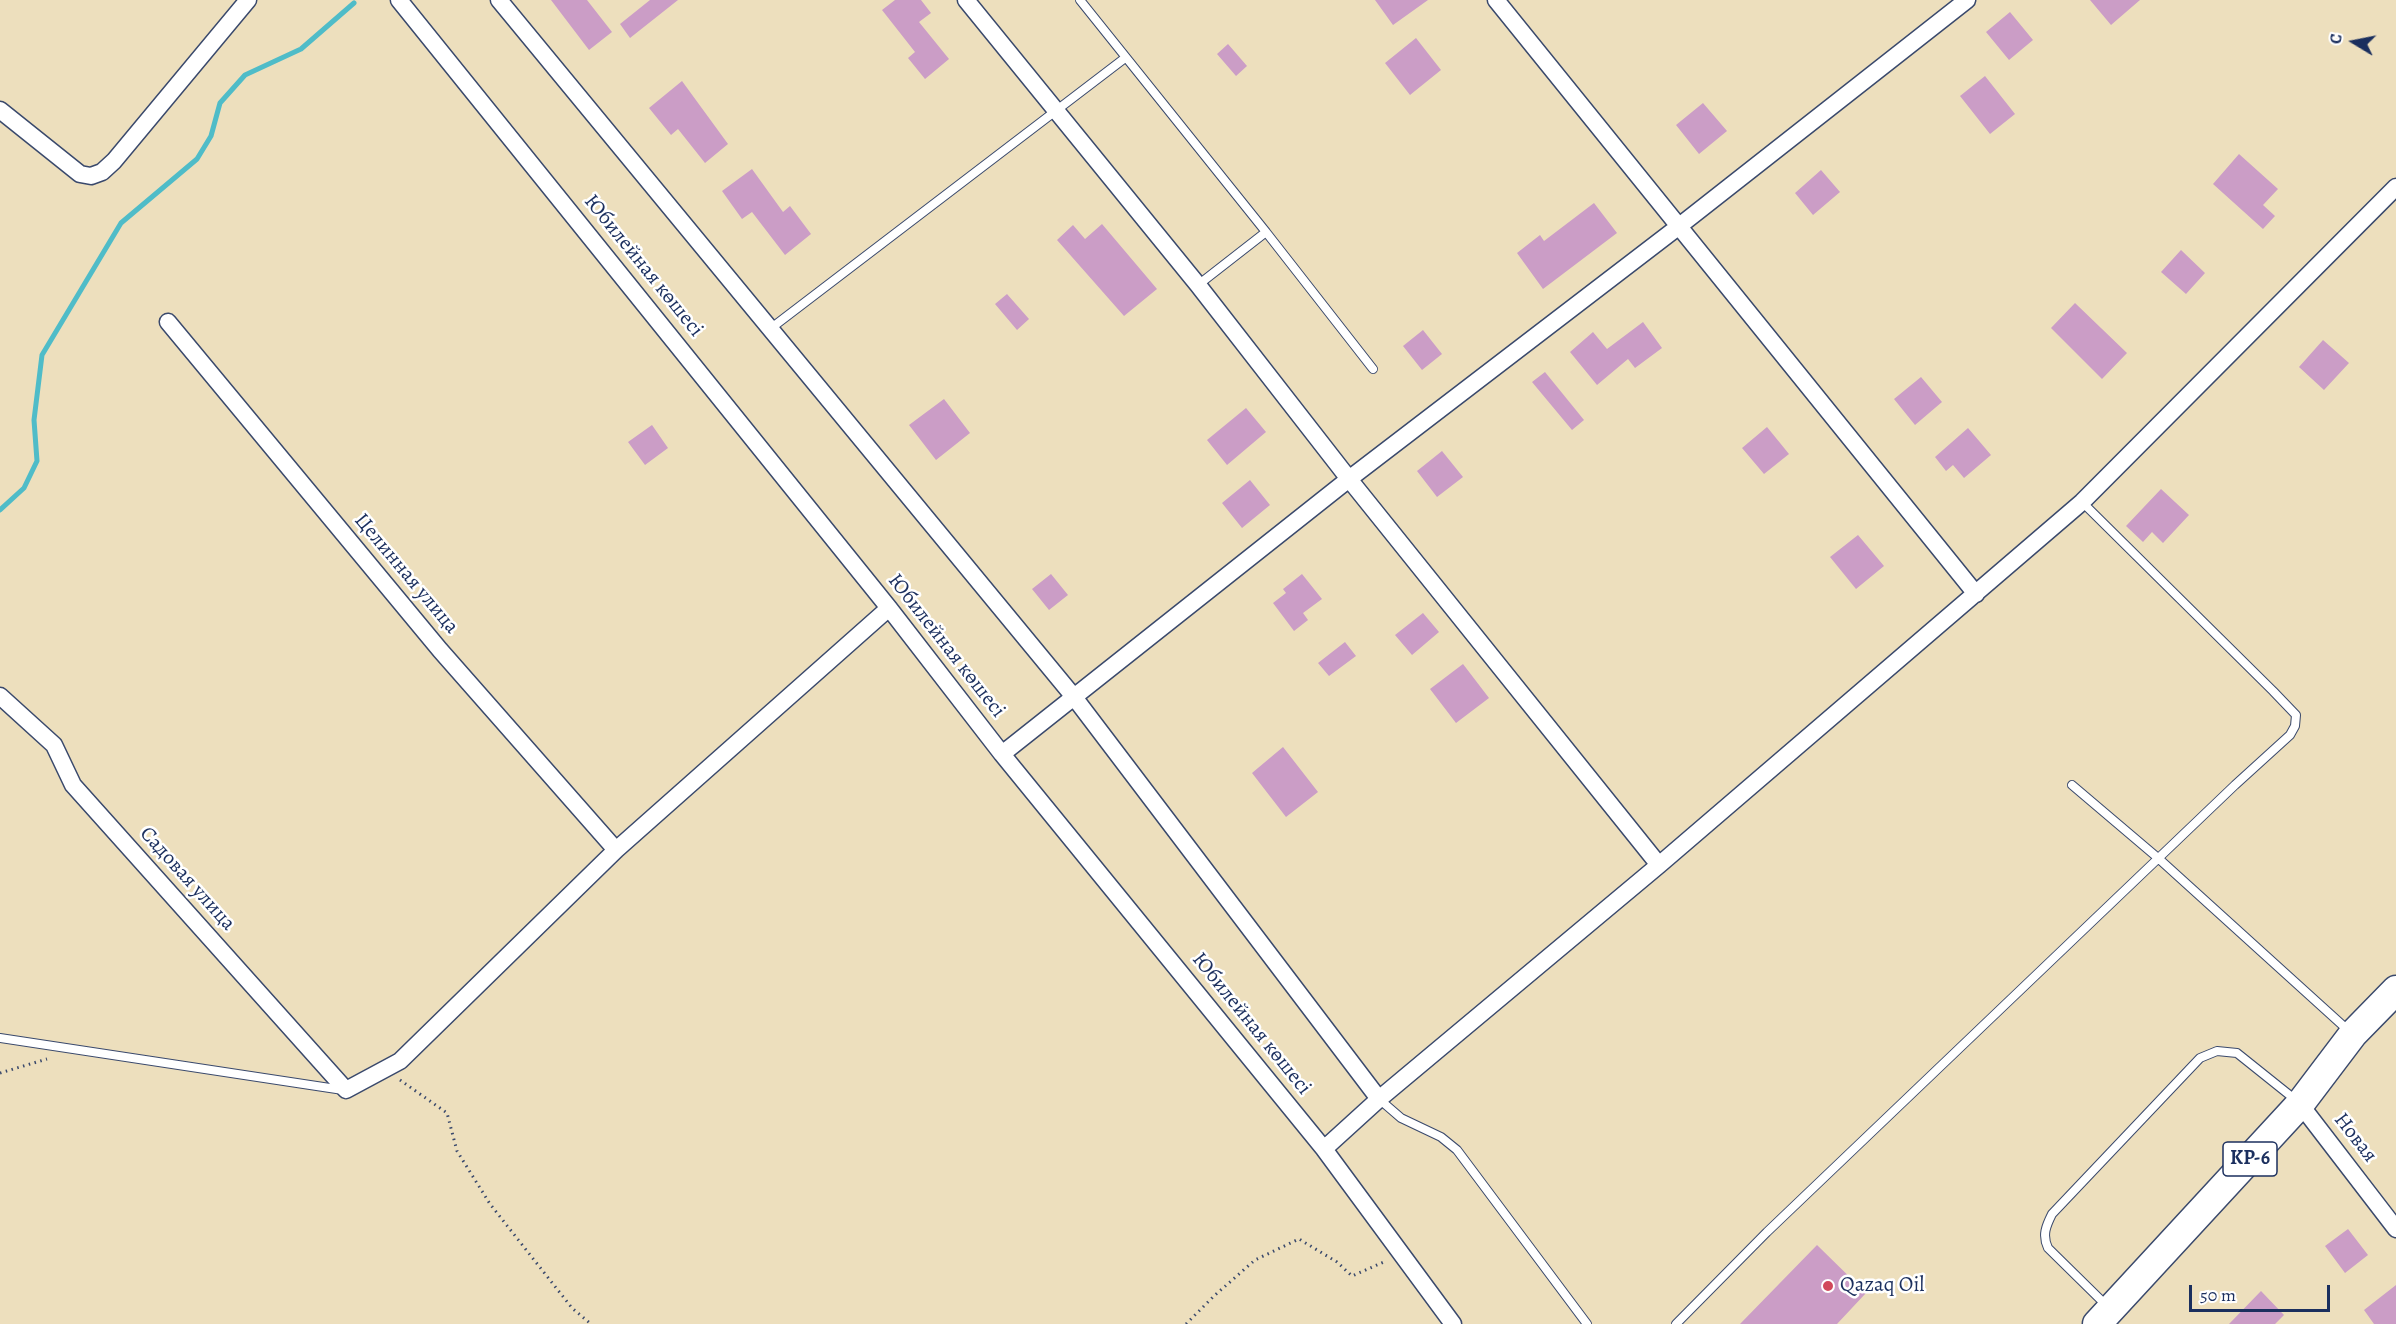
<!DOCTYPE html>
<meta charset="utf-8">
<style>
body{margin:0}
#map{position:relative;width:2396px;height:1324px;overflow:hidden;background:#eddfbd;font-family:Alegreya,serif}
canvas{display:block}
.north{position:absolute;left:2324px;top:12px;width:60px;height:60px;-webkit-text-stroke:4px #fff;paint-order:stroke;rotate:280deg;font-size:16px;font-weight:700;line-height:24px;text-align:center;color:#1b2f5e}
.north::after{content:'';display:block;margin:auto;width:21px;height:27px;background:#1b2f5e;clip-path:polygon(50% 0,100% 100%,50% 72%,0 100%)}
.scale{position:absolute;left:2189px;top:1285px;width:141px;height:27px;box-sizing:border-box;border:3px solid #1b2f5e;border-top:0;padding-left:8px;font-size:18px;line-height:21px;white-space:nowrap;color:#1b2f5e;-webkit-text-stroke:4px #fff;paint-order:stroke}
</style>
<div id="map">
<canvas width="2396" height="1324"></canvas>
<div class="north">С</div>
<div class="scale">50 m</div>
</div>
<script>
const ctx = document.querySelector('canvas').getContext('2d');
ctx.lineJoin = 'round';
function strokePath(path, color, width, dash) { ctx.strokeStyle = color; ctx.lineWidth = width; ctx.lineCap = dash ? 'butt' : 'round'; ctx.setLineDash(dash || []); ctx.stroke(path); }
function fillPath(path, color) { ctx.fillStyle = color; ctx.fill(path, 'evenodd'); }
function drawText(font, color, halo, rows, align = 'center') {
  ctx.font = font + ' Alegreya,serif'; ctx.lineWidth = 5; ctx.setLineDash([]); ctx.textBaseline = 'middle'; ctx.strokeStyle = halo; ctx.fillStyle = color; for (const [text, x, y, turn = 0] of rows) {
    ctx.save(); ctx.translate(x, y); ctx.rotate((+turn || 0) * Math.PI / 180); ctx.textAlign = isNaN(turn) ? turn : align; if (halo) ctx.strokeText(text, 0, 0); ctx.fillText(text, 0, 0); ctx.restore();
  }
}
strokePath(new Path2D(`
 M 0,510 L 24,488 L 37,461 L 34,420 L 42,355 L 121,223 L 197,159 L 211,136 L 220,103 L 245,75 L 301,49 L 354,3`), '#4fbcc8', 5);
fillPath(new Path2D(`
 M 551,0 L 587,0 L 612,32 L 589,50 Z
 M 650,0 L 678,0 L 630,38 L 620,24 Z
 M 895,0 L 921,0 L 931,13 L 919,22 L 949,59 L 925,79 L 908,58 L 915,52 L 882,10 Z
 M 1375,0 L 1428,0 L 1393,25 Z
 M 2090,0 L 2140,0 L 2111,25 Z
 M 2010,12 L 2033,40 L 2009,60 L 1986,32 Z
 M 1416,38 L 1441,70 L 1410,95 L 1385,63 Z
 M 1228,44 L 1247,66 L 1236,76 L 1217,54 Z
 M 1985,76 L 2015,114 L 1990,134 L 1960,96 Z
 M 682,81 L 728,144 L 705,163 L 678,129 L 671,135 L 649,108 Z
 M 1703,103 L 1727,131 L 1699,154 L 1676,125 Z
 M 2239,154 L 2278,189 L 2263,205 L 2275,216 L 2263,229 L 2213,184 Z
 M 752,169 L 783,212 L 790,206 L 811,234 L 785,255 L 752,212 L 742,219 L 722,191 Z
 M 1821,170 L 1840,192 L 1813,215 L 1795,193 Z
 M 1594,203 L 1617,233 L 1543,289 L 1517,253 L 1540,235 L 1544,241 Z
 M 1102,224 L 1157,289 L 1124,316 L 1057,240 L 1073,225 L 1085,239 Z
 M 2181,250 L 2205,273 L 2186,294 L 2161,272 Z
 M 1007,294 L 1029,319 L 1017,330 L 995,304 Z
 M 2075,303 L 2127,353 L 2102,379 L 2051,328 Z
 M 1643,322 L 1662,348 L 1635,368 L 1628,359 L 1597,385 L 1570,352 L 1593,332 L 1607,349 Z
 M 1423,330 L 1442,354 L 1422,370 L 1403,346 Z
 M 2323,340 L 2349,363 L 2324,390 L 2299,367 Z
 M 1545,372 L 1584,420 L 1572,430 L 1532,382 Z
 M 1921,377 L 1942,402 L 1915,425 L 1894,399 Z
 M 944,399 L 970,433 L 936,460 L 909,425 Z
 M 1246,408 L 1266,432 L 1227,465 L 1207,440 Z
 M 652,425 L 668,448 L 645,465 L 628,442 Z
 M 1767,427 L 1789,454 L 1764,474 L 1742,448 Z
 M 1968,428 L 1991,455 L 1964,478 L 1953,465 L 1946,471 L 1935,457 Z
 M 1442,451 L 1463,477 L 1437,497 L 1417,471 Z
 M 1250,480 L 1270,505 L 1242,528 L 1222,503 Z
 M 2161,489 L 2189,515 L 2163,543 L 2152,532 L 2143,542 L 2126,526 Z
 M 1858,535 L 1884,566 L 1856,589 L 1830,557 Z
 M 1051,574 L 1068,595 L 1049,610 L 1032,589 Z
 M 1302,574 L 1322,599 L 1303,613 L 1308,620 L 1294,631 L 1273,603 L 1286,593 L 1283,589 Z
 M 1423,613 L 1439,632 L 1412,655 L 1395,635 Z
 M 1345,642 L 1356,656 L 1329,676 L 1318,663 Z
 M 1463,664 L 1489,698 L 1456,723 L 1430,689 Z
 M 1283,747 L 1318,792 L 1286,817 L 1252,773 Z
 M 2348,1229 L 2368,1255 L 2345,1273 L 2325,1246 Z
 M 1817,1245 L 1866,1293 L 1837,1324 L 1740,1324 Z
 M 2396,1285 L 2396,1324 L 2374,1324 L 2364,1310 Z
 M 2261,1291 L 2284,1315 L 2275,1324 L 2229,1324 Z`), '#cb9dc6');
const lane = new Path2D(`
 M 1080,0 L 1266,232
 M 1198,285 L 1266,232 L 1373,369
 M 770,329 L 1125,58
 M 2072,785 L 2158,858 L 2350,1032
 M 0,1038 L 343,1090
 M 1379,1099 L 1401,1118 L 1441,1137 L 1457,1150 L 1587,1324
 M 2107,1306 L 2048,1248 C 2042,1235 2046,1226 2052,1214 L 2200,1058 L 2217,1051 L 2237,1053 L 2297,1101
 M 1676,1324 L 1767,1232 L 2235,785 L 2290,735 L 2295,726 L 2296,715 L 2273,691 L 2082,502`);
const street = new Path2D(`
 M 399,0 L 889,608 L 1002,754 L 1324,1149 L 1453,1324
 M 499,0 L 1074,697 L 1379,1099
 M 966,0 L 1198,285 L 1349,479 L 1659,865
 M 1496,0 L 1976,594
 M 0,110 L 80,174 L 91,176 L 102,172 L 114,161 L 248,0
 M 168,322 L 440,650 L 616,850
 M 0,696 L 54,745 L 73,785 L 346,1090 L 400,1061 L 616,850 L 889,608
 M 1002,754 L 1349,479 L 1678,227 L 1967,0
 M 2300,1104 L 2396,1229
 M 1324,1149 L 1379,1099 L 1659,865 L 2082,502 L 2396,187`);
const highway = new Path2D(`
 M 2097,1324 L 2300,1104 L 2353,1034 L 2396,990`);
strokePath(lane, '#3a496c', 10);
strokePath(street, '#3a496c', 19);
strokePath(highway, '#3a496c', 31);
strokePath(new Path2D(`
 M 0,1073 L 47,1059
 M 400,1080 L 447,1113 L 457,1151 L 490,1204 L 572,1308 L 591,1324
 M 1186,1324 L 1214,1296 L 1255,1260 L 1299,1239 L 1337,1262 L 1352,1276 L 1386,1261`), '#3a496c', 3, [1.5, 4.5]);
strokePath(lane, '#fff', 8);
strokePath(street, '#fff', 16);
strokePath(highway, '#fff', 28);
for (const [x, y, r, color] of [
 [1828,1286,6,"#d1495b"]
]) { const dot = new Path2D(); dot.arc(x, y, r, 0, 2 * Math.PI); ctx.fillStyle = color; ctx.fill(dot); strokePath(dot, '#fff', 2); }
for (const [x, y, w] of [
 [2250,1159,54]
]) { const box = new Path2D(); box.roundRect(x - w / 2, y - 17, w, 34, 4.5); ctx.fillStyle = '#fff'; ctx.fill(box); strokePath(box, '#1b2f5e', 1.5); }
drawText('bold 20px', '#1b2f5e', null, [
 ["KP-6",2250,1159]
]);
drawText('21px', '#1b2f5e', '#fff', [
 ["Юбилейная көшесі",643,266,51],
 ["Целинная улица",406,574,50],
 ["Юбилейная көшесі",946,646,52],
 ["Садовая улица",187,879,48],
 ["Юбилейная көшесі",1251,1024,51],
 ["Новая",2355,1138,52]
]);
drawText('21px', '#1b2f5e', '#fff', [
 ["Qazaq Oil",1840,1286]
], 'left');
</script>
